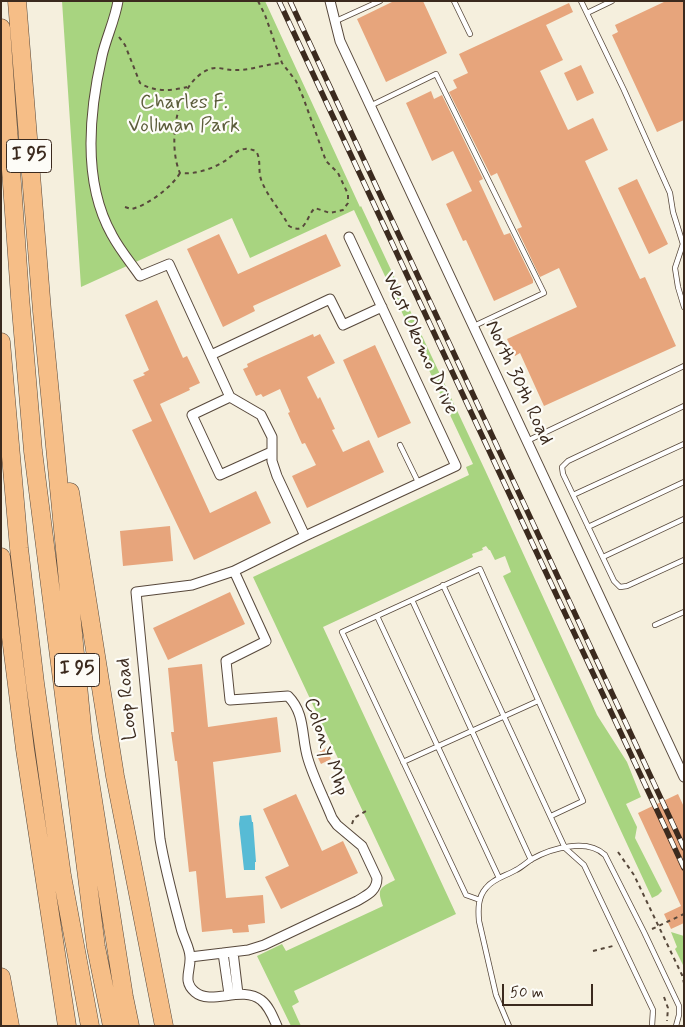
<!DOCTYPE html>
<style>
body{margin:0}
#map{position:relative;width:685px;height:1027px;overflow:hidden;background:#f5efdd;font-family:Mynerve,sans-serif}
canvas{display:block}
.frame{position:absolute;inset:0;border:2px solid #3b2a1e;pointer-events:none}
.scale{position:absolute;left:502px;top:984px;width:91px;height:22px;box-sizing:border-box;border:2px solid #3b2a1e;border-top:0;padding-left:6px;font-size:15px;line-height:18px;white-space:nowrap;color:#3b2a1e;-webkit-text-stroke:4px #fdfcf7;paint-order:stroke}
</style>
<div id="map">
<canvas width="685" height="1027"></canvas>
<div class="frame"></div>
<div class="scale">50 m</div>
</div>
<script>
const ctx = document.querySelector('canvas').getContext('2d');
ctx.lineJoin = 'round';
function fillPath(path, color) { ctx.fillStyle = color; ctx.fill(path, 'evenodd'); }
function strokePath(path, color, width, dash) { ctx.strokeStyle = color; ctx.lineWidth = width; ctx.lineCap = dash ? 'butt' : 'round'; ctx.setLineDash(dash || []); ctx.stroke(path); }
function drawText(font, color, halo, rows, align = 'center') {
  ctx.font = font + ' Mynerve,sans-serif'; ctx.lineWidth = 4.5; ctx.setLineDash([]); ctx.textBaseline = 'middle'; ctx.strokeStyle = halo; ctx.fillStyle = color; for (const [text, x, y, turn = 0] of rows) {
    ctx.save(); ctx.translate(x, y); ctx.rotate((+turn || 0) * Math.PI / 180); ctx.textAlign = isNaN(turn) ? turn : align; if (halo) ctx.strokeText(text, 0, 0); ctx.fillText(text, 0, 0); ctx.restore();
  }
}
fillPath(new Path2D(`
 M 62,1 L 265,1 L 360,207 L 361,206 L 485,470 L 597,715 L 627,762 L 641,797 L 626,804 L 637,827 L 635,838 L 662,891 L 658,895 L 652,898 L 503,576 L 511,572 L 505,556 L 495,560 L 490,550 L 489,550 L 486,546 L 482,548 L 483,550 L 472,554 L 473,557 L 323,627 L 456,914 L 294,991 L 299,1002 L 292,1006 L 301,1026 L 291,1026 L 257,956 L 282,944 L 286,951 L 383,906 C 377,889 379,888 395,880 L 253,577 L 469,475 L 466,467 L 473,464 L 354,210 L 250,258 L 232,218 L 81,287 Z
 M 671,932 L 684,936 L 684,967 L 675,949 L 677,947 Z`), '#a8d480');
fillPath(new Path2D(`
 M 251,815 L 252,822 L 253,822 L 256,862 L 255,862 L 255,870 L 244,870 L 239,824 L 240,816 Z`), '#57bbd5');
fillPath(new Path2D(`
 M 394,1 L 423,1 L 447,53 L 386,82 L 357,19 Z
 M 666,1 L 684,1 L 684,120 L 657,132 L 612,35 L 618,32 L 615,25 Z
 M 569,3 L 573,12 L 546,25 L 563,60 L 540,71 L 568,130 L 593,118 L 608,150 L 585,161 L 640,279 L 645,277 L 676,346 L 544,406 L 520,353 L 515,356 L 507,339 L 577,307 L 559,268 L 540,277 L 517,229 L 522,227 L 497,173 L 491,176 L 449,92 L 457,88 L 453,80 L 468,73 L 459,54 Z
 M 581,65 L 594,93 L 577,101 L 564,73 Z
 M 431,91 L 434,99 L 442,95 L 483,179 L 479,181 L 504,235 L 510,233 L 533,280 L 533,283 L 494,301 L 466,240 L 463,241 L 446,204 L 472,191 L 453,151 L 432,161 L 406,103 Z
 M 637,179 L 668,244 L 649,254 L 618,188 Z
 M 219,234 L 238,274 L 326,234 L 341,266 L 253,306 L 255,311 L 223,327 L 187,249 Z
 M 157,300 L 183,358 L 187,356 L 200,383 L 189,388 L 190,390 L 160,404 L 210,513 L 256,491 L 271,523 L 194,560 L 132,430 L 152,421 L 133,380 L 145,375 L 143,373 L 149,370 L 125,315 Z
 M 313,334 L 314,337 L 320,334 L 335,363 L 307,377 L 318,399 L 320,397 L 335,429 L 332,430 L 343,452 L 369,440 L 384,472 L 307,508 L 292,476 L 316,465 L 305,443 L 302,444 L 288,413 L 290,412 L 280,389 L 263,397 L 261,394 L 256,396 L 243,369 L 248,367 L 247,364 L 255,360 Z
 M 375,345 L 411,423 L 378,438 L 343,360 Z
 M 170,526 L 173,561 L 123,566 L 120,531 Z
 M 230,592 L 245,624 L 168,660 L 153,628 Z
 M 202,664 L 208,727 L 277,717 L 281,752 L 213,762 L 226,898 L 263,895 L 265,923 L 248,925 L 249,932 L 233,933 L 232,929 L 202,932 L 196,871 L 189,872 L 177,761 L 175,761 L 171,732 L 174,732 L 168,668 Z
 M 326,748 L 331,759 L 321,764 L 316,754 Z
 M 296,794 L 322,851 L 343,841 L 358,873 L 281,909 L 265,877 L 289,866 L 263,809 Z
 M 678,794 L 684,807 L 684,923 L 671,929 L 664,914 L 681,906 L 638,813 Z`), '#e7a57c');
const lane = new Path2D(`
 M 454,1 L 470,34
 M 581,1 L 624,90 L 670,193 L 673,212 L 683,244 L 675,268 L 678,287 L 684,307
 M 587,13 L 612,1
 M 336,21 L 380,1
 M 370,106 L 436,74 L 544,293 L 474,326
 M 684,406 L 568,461 L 562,467 L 563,474 L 614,581 L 620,587 L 627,586 L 684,560
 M 527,441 L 684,366
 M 400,445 L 419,484
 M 573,495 L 684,444
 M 588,527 L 684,482
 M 603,557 L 684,519
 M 443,585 L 565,848 L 584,865 L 653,1010 L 652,1026
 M 412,600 L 531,860
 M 377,616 L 499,878
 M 655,625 L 684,612
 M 403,762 L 538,701
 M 480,900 L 466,895 L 342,632 L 480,569 L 583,801 L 551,816
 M 509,1026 L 496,995 L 479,921 C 478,909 478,897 486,888 C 494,878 506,876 516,870 C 522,867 527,862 532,859 C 552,848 587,838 605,855 L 644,932 L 679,1006 L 679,1015 L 676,1026`);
const street = new Path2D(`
 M 118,1 C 115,20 106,38 102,56 C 89,113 82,182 112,235 C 120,250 131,263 140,276 L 169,264 L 230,397 L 261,415 L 272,437 L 272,461 L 277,476 L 305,536
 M 330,1 L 340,41 L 684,777
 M 211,355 L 330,299 L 343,325 L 382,307
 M 230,397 L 192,415 L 220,475 L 271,452
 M 233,952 L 238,994
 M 223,953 L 229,994
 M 190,957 L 248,950 L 264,945 L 357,901 C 367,895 377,891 377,878 L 362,846 L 337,825 L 332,818 C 324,798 314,779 308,759 C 301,737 306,714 288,696 L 230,700 L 226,661 L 266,641 L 234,571
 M 277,1026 C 273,1017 269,1006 261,1000 C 242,985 211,1006 195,992 C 182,981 191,971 190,957 C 190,948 183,937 181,928 C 173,898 165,869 160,839 L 136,592 L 192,585 L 234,571 L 305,536 L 456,466 L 349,237`);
const highway = new Path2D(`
 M 17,1 L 42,311 L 83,737 L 124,997 L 130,1026
 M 1,28 L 20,297 L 33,451 L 96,947 L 112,1026
 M 1,342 L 19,548 L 35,683 L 62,876 L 90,1026
 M 70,492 L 115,776 L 164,1026
 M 1,557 L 25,749 L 67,1026
 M 1,977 L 10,1026`);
strokePath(lane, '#57483b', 6);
strokePath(street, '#57483b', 11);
strokePath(highway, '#57483b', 19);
strokePath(new Path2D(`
 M 258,1 L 265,15 L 282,63 L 296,81 L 303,97 L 326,161 L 338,173 L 348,194 L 348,203 L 343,210 L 330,213 L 315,208 C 306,216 306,236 289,226 C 281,211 268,197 262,182 C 257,171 262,161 256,151 C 252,150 248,148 245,149 C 238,149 233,155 228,159 C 215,168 196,175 180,173 C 167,144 176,81 210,69 C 217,66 225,70 233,70 C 249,71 265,64 282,63
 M 119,37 L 125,45 L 140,83 C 153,92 172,91 187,87
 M 125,207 L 131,209 C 147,206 172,187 180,173
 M 352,824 L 354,818 L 368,810
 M 618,852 L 634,875 L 682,975 L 684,983
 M 652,929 L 684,914
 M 593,951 L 613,946
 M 664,997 L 668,1008 L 667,1021`), '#57483b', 2, [4, 4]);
strokePath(lane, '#fff', 4.5);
strokePath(street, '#fff', 9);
strokePath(highway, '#f6be87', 18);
const rail = new Path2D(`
 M 279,1 L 684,868
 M 290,1 L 684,848`);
strokePath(rail, '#3b2a1e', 5.5);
strokePath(rail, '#fdfcf7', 4, [11]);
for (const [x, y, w] of [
 [29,156,45],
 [77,670,45]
]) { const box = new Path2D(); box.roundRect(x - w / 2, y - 16.5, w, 33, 4); ctx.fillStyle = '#fdfcf7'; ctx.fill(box); strokePath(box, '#3b2a1e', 1); }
drawText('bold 19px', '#3b2a1e', null, [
 ["I 95",29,156],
 ["I 95",77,670]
]);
drawText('20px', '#5c5d3b', '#fdfcf7', [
 ["Charles F.",184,104],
 ["Vollman Park",184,127]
]);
drawText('20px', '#3b2a1e', '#fdfcf7', [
 ["West Okomo Drive",419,344,65],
 ["North 30th Road",518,383,65],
 ["Loop Road",128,699,-95],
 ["Colony Mhp",325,747,71]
]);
</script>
